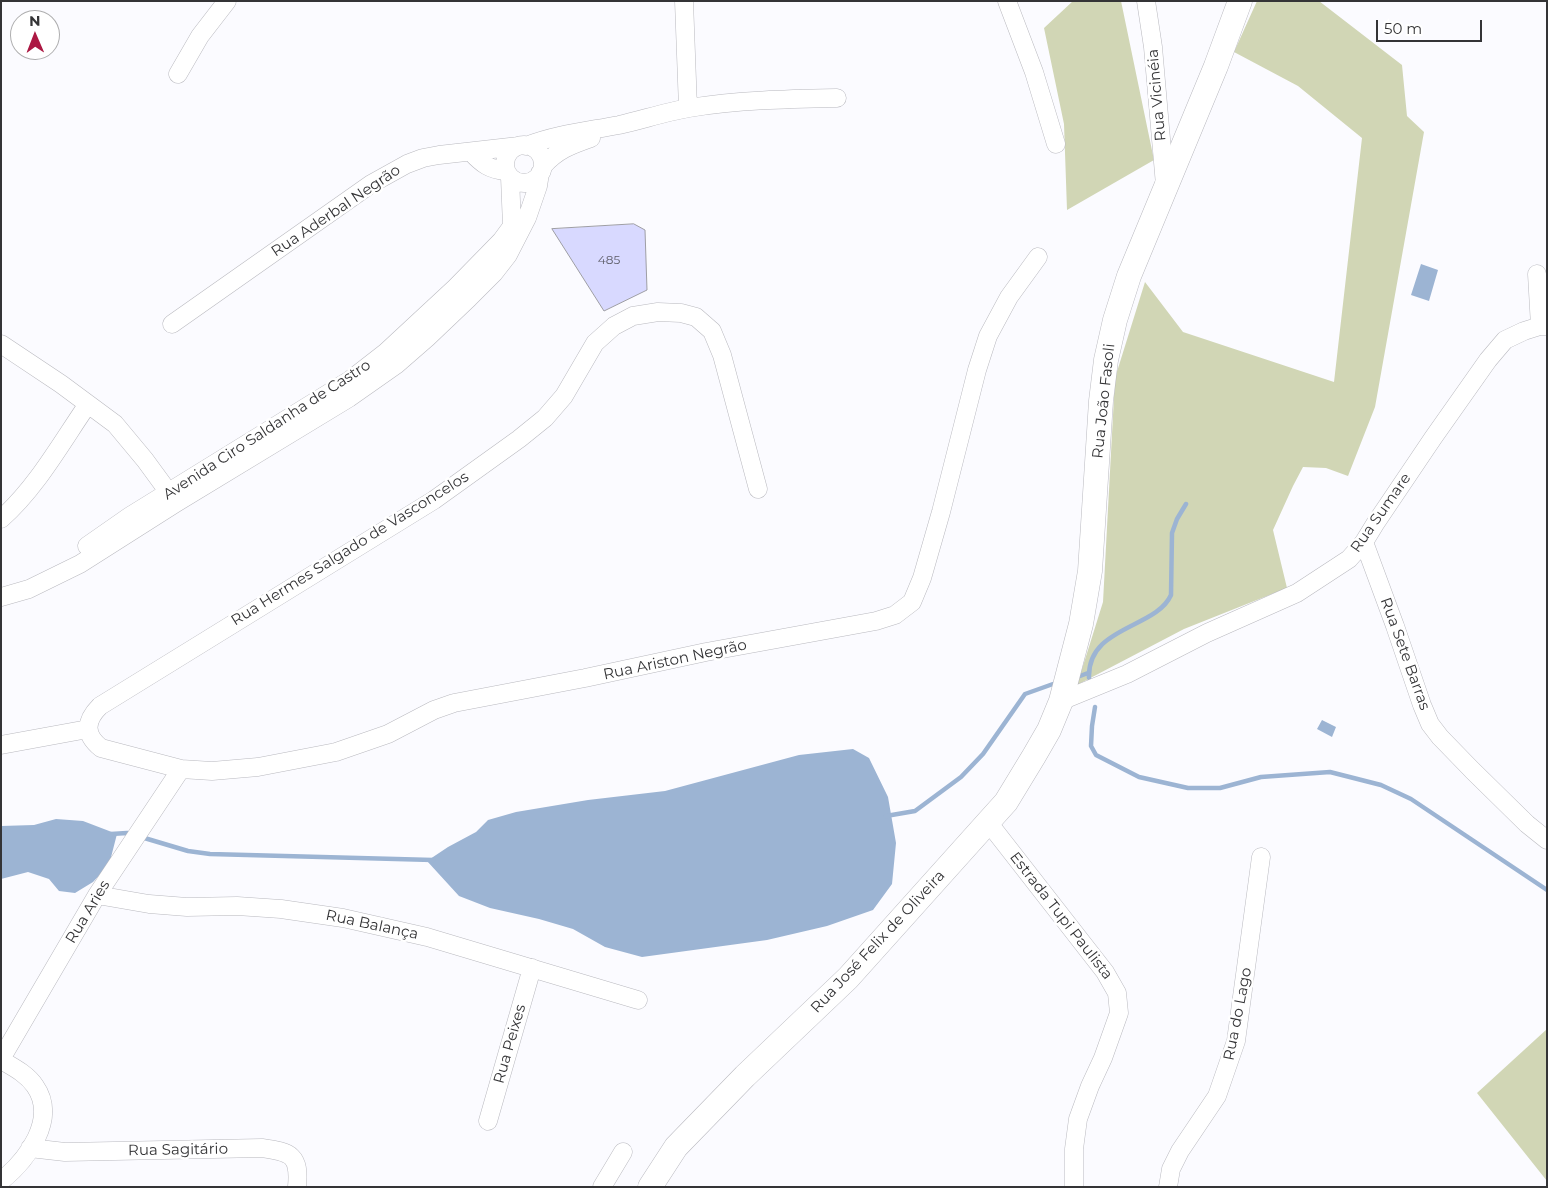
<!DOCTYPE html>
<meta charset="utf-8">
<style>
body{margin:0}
#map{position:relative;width:1548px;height:1188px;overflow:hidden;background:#fbfbff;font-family:Montserrat,sans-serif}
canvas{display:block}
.frame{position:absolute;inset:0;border:2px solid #343436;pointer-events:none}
.north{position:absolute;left:10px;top:10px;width:50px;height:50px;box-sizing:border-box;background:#fff;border:1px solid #aeaeaf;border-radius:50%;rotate:359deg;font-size:14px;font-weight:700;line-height:20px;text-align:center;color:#343436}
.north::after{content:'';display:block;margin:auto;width:18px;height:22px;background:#ac1843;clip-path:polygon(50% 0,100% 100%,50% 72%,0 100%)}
.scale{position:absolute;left:1376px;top:20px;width:106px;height:22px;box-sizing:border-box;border:2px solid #343436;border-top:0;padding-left:6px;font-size:15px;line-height:18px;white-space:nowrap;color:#343436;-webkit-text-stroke:4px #fff;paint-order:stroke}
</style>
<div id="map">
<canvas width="1548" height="1188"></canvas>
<div class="frame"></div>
<div class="north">N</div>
<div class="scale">50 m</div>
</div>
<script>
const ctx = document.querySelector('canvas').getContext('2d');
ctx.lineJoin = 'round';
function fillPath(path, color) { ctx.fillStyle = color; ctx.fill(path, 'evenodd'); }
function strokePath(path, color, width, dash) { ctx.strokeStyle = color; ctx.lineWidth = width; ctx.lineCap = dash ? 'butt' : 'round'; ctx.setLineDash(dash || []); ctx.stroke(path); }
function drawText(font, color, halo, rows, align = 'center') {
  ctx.font = font + ' Montserrat,sans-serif'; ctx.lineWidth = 5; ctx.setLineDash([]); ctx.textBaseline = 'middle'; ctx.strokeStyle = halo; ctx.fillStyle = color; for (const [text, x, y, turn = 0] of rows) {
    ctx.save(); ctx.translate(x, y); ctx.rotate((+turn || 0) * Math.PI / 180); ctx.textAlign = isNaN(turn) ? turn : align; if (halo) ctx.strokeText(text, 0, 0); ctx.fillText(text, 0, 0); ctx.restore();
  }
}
fillPath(new Path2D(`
 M 1073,1 L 1121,1 L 1154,160 L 1067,210 L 1064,124 L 1044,28 Z
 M 1257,1 L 1319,1 L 1402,65 L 1407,116 L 1424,132 L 1375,407 L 1348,476 L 1326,468 L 1303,467 L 1293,486 L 1273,530 L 1287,588 L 1184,629 L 1077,685 L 1103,602 L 1115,378 L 1145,282 L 1183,332 L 1334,382 L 1362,138 L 1298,86 L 1234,52 Z
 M 1547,1029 L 1547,1181 L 1477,1093 Z`), '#d1d6b5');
fillPath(new Path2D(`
 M 1421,264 L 1438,270 L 1429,301 L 1411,295 Z
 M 1322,720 L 1336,727 L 1332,737 L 1317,729 Z
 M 853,749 L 869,758 L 888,797 L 896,843 L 892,884 L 873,910 L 827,926 L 767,940 L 642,957 L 605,947 L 573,929 L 539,919 L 490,908 L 459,896 L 427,861 L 448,847 L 476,832 L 488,820 L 516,812 L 588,800 L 665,791 L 799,755 Z
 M 56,819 L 83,821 L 117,834 L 109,865 L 93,882 L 75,893 L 59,891 L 49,879 L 28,872 L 1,879 L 1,826 L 34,825 Z`), '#9cb4d3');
strokePath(new Path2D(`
 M 1080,676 L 1088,673
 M 1089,678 C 1087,626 1156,629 1171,595 L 1172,533 L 1177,519 L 1186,504
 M 1095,707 L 1092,726 L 1091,746 L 1096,755 L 1139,777 L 1188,788 L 1220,788 L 1261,777 L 1330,772 L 1381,785 L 1411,799 L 1547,890
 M 886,816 L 915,811 L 961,777 L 983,754 L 1025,694 L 1053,684
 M 111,834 L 127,833 L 133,835
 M 141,837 L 188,851 L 210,854 L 433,860`), '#9cb4d3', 4.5);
const building = new Path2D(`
 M 634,224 L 645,230 L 647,290 L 604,311 L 552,229 Z`);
fillPath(building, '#d8d9ff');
strokePath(building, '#9e9ea4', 1);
const street = new Path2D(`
 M 684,1 L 688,108
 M 1007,1 L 1034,72 L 1056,144
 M 1146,1 L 1153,47 L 1165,185
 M 178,74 L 200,36 L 227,1
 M505 164a19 19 0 1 1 38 0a19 19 0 1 1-38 0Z
 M 526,146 C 556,134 588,131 619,125 C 642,120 665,112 689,108 C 738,100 788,99 837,98
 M 471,152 C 482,164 490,170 506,171
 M 543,166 C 557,150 571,145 591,138
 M 1537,274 L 1540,326
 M 172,324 L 371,184 L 407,164 L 423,158 L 439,155 L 519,146
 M 1,344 L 61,384 L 115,424 L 145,460 L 175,501
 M 758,489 L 722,355 L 712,331 L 696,317 L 681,313 L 658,312 L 633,316 L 614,326 L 595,343 L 564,396 L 545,418 L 519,439 L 434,500 L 100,706 C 85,721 84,734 101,748 L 181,769 L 212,771 L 258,767 L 336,752 L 388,734 L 434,710 L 454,703 L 585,678 L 706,652 L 876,621 L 895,615 L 912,602 L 922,578 L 941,512 L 977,370 L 988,336 L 1009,297 L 1038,257
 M 1,519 C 37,487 61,443 88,404
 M 1364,542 L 1395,626 L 1422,705 L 1430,724 L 1440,737 L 1472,770 L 1527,824 L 1547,840
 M 87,546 L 130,516 L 350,380 L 386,352 L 456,287 L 501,241 L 512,226 L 510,177
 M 1,597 L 29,589 L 80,564 L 176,503 L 349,398 L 396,365 L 427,338 L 469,298 L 494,273 L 508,255 L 527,218 L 538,186 L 540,173
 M 1061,701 L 1127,674 L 1207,633 L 1297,593 L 1349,559 L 1364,542 L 1375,524 L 1433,438 L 1488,360 L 1505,340 L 1524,331 L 1540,326 L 1547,326
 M 1,745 L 88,729
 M 988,822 L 1105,972 L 1117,993 L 1119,1013 L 1103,1058 L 1090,1086 L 1078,1119 L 1074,1149 L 1074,1187
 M 97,895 L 149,904 L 187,907 L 237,906 L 281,909 L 343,918 L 427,937 L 638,1000
 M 1,1059 L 97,895 L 181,769
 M 1,1060 C 13,1067 27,1074 35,1086 C 58,1119 27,1160 1,1181
 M 488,1121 L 532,968
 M 30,1148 L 65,1152 L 262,1148 C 291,1152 300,1155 297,1187
 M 602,1187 L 623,1152
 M 1168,1187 L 1171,1169 L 1180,1151 L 1217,1096 L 1236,1041 L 1261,857`);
const secondary = new Path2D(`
 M 650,1187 L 676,1147 L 745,1076 L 848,978 L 988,822 L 1006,802 L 1034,756 L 1049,730 L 1061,701 L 1081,624 L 1090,571 L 1101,401 L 1106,360 L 1115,320 L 1129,276 L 1216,66 L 1240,1`);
strokePath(street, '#b9b9bf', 19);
strokePath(secondary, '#b9b9bf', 25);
strokePath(street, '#fff', 18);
strokePath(secondary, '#fff', 24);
drawText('12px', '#5d5d68', null, [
 ["485",609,260]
]);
drawText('15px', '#343436', '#fff', [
 ["Rua Vicinéia",1157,95,-95],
 ["Rua Aderbal Negrão",336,211,-34],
 ["Rua João Fasoli",1104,401,-84],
 ["Avenida Ciro Saldanha de Castro",267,430,-33],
 ["Rua Sumare",1381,513,-55],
 ["Rua Hermes Salgado de Vasconcelos",350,549,-32],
 ["Rua Sete Barras",1405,654,70],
 ["Rua Ariston Negrão",675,660,-12],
 ["Rua Aries",88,912,-59],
 ["Estrada Tupi Paulista",1061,916,52],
 ["Rua Balança",372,925,12],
 ["Rua José Felix de Oliveira",878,942,-47],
 ["Rua do Lago",1238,1014,-79],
 ["Rua Peixes",510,1044,-74],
 ["Rua Sagitário",178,1150,-1]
]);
</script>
